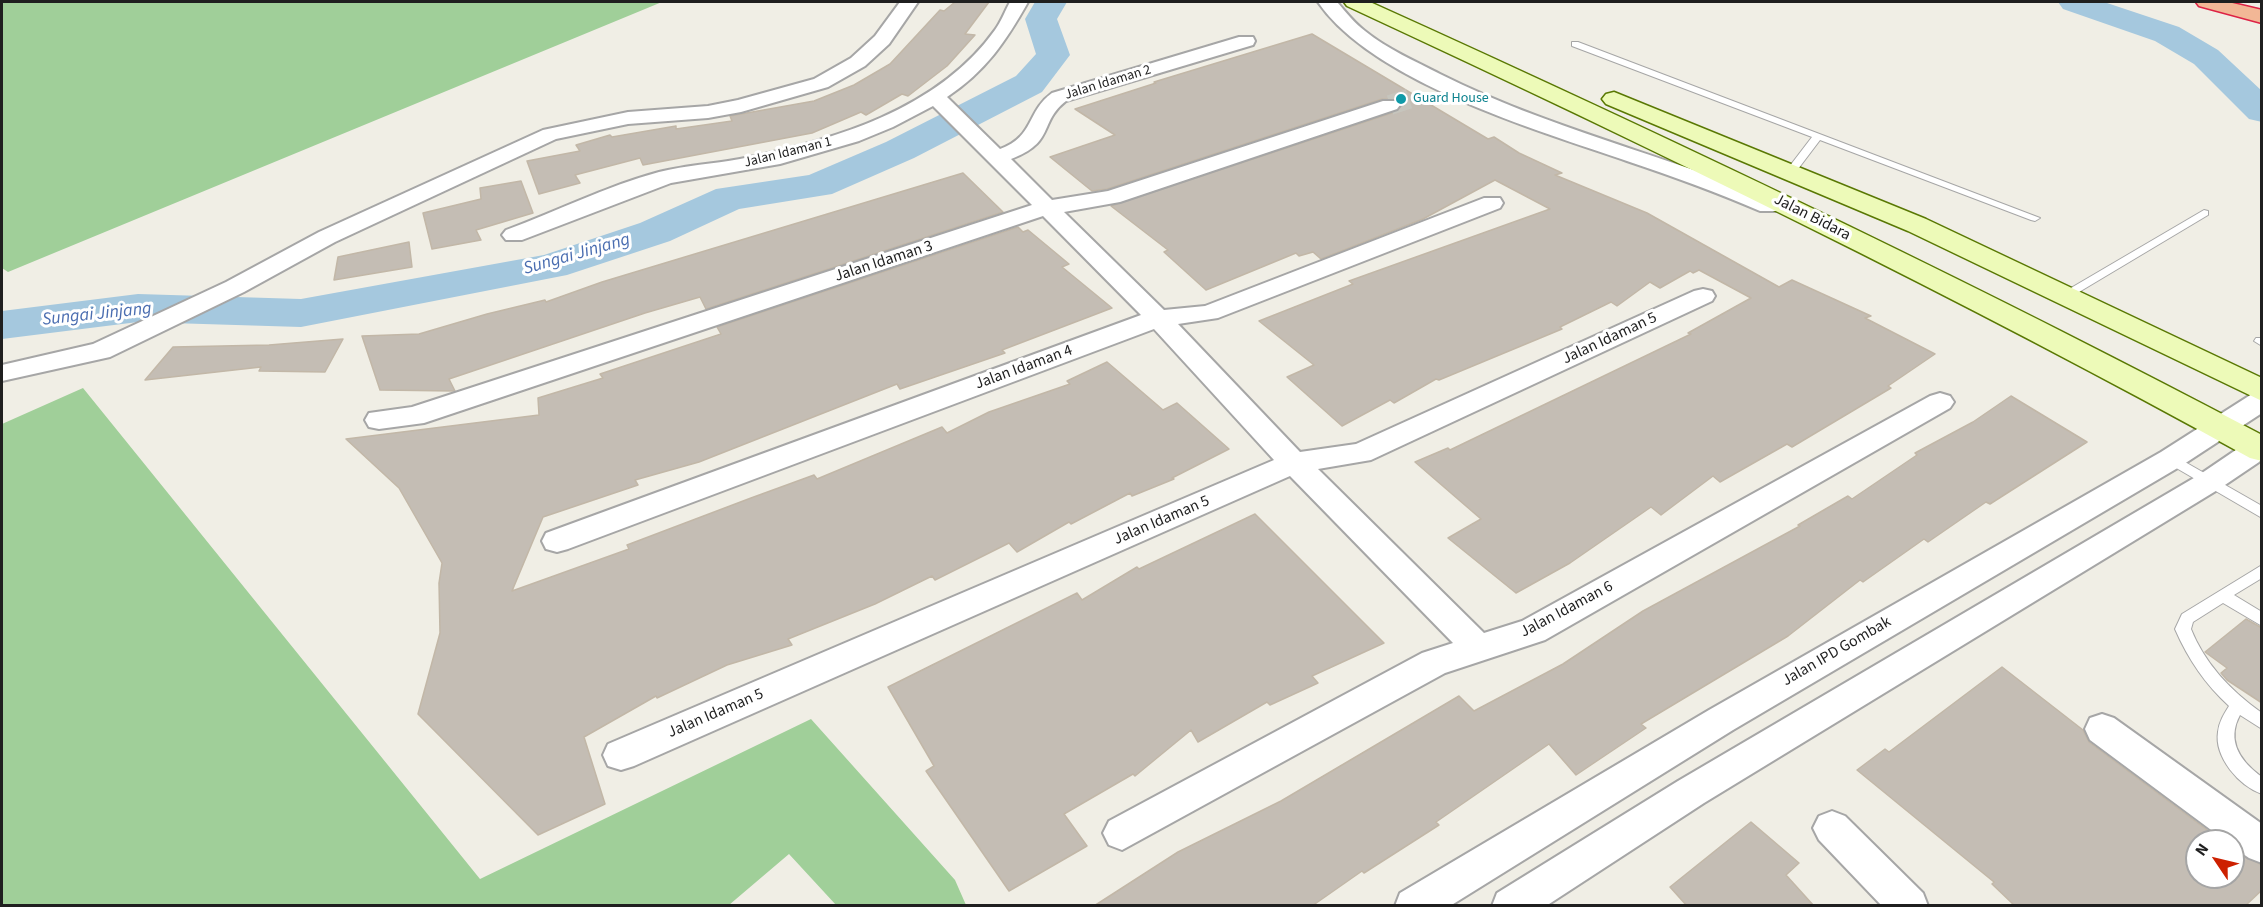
<!DOCTYPE html>
<style>
body{margin:0}
#map{position:relative;width:2263px;height:907px;overflow:hidden;background:#f0eee5;font-family:"Source Sans 3",sans-serif}
canvas{display:block}
.frame{position:absolute;inset:0;border:3px solid #1f1f1f;pointer-events:none}
.north{position:absolute;left:2185px;top:829px;width:60px;height:60px;box-sizing:border-box;background:#fff;border:2px solid #a5a5a5;border-radius:50%;rotate:305deg;font-size:16px;font-weight:700;line-height:24px;text-align:center;color:#1f1f1f}
.north::after{content:'';display:block;margin:auto;width:21px;height:27px;background:#cd2000;clip-path:polygon(50% 0,100% 100%,50% 72%,0 100%)}
</style>
<div id="map">
<canvas width="2263" height="907"></canvas>
<div class="frame"></div>
<div class="north">N</div>
</div>
<script>
const ctx = document.querySelector('canvas').getContext('2d');
ctx.lineJoin = 'round';
function fillPath(path, color) { ctx.fillStyle = color; ctx.fill(path, 'evenodd'); }
function strokePath(path, color, width, dash) { ctx.strokeStyle = color; ctx.lineWidth = width; ctx.lineCap = dash ? 'butt' : 'round'; ctx.setLineDash(dash || []); ctx.stroke(path); }
function drawText(font, color, halo, rows, align = 'center') {
  ctx.font = font + ' "Source Sans 3",sans-serif'; ctx.lineWidth = 6; ctx.setLineDash([]); ctx.textBaseline = 'middle'; ctx.strokeStyle = halo; ctx.fillStyle = color; for (const [text, x, y, turn = 0] of rows) {
    ctx.save(); ctx.translate(x, y); ctx.rotate((+turn || 0) * Math.PI / 180); ctx.textAlign = isNaN(turn) ? turn : align; if (halo) ctx.strokeText(text, 0, 0); ctx.fillText(text, 0, 0); ctx.restore();
  }
}
fillPath(new Path2D(`
 M 2,2 L 662,2 L 8,272 L 2,268 Z
 M 83,388 L 480,879 L 811,719 L 955,880 L 966,905 L 836,905 L 789,854 L 729,905 L 2,905 L 2,424 Z`), '#a0cf99');
fillPath(new Path2D(`
 M 1035,2 L 1067,2 L 1057,19 L 1070,55 L 1042,92 L 914,158 L 832,194 L 739,209 L 670,241 L 567,275 L 301,327 L 138,322 L 2,339 L 2,311 L 138,294 L 301,299 L 544,255 L 640,223 L 716,189 L 809,175 L 886,142 L 1016,76 L 1036,54 L 1025,19 Z
 M 2058,2 L 2104,2 L 2179,27 L 2218,50 L 2262,91 L 2262,122 L 2249,119 L 2194,64 L 2155,41 L 2063,9 Z`), '#a5c8de');
const building = new Path2D(`
 M 955,2 L 989,2 L 965,34 L 975,35 L 947,66 L 908,96 L 902,94 L 866,115 L 861,112 L 812,133 L 643,165 L 640,158 L 575,175 L 580,183 L 539,194 L 527,161 L 580,151 L 576,145 L 610,135 L 612,137 L 676,126 L 676,129 L 732,121 L 730,116 L 814,101 L 854,85 L 890,64 L 940,10 L 944,11 Z
 M 1312,34 L 1488,139 L 1494,137 L 1519,153 L 1562,173 L 1555,175 L 1647,213 L 1779,287 L 1792,280 L 1871,316 L 1865,318 L 1935,354 L 1888,386 L 1891,388 L 1792,447 L 1787,444 L 1720,482 L 1713,476 L 1661,515 L 1651,507 L 1570,563 L 1516,593 L 1448,538 L 1481,519 L 1415,462 L 1448,448 L 1450,450 L 1691,334 L 1688,333 L 1751,298 L 1699,270 L 1693,273 L 1690,271 L 1660,288 L 1650,282 L 1617,306 L 1611,302 L 1560,327 L 1562,329 L 1439,380 L 1436,379 L 1394,403 L 1390,400 L 1342,426 L 1287,377 L 1314,365 L 1259,321 L 1353,284 L 1349,281 L 1550,209 L 1495,180 L 1423,219 L 1321,259 L 1313,252 L 1299,256 L 1296,253 L 1206,290 L 1164,252 L 1168,250 L 1111,206 L 1398,111 L 1402,105 L 1399,100 L 1382,99 L 1107,189 L 1092,191 L 1050,157 L 1115,135 L 1075,109 L 1156,83 L 1154,82 Z
 M 963,173 L 1003,212 L 706,309 L 700,297 L 645,313 L 449,379 L 455,391 L 453,391 L 380,390 L 362,336 L 419,334 L 487,314 L 545,300 L 546,302 L 602,282 Z
 M 521,181 L 533,213 L 476,230 L 481,240 L 432,249 L 423,213 L 481,199 L 480,188 Z
 M 1018,227 L 1023,232 L 1028,230 L 1069,264 L 1062,267 L 1112,308 L 1002,350 L 1005,353 L 900,389 L 897,384 L 699,462 L 635,480 L 638,485 L 543,517 L 512,591 L 629,549 L 627,545 L 751,498 L 814,475 L 817,479 L 942,427 L 947,433 L 989,412 L 1070,384 L 1067,381 L 1107,362 L 1163,410 L 1177,403 L 1229,449 L 1172,478 L 1174,479 L 1132,496 L 1130,493 L 1071,524 L 1069,522 L 1017,552 L 1009,543 L 935,580 L 932,576 L 875,604 L 788,639 L 792,645 L 727,665 L 657,698 L 656,696 L 584,737 L 605,804 L 538,835 L 418,714 L 440,633 L 439,583 L 442,563 L 399,488 L 346,439 L 539,415 L 538,398 L 603,378 L 600,374 L 721,334 L 717,327 Z
 M 409,242 L 412,267 L 334,280 L 338,257 Z
 M 343,339 L 325,372 L 259,371 L 261,367 L 145,380 L 173,347 L 269,345 Z
 M 2011,396 L 2087,442 L 1990,504 L 1986,502 L 1928,542 L 1924,539 L 1863,582 L 1860,580 L 1788,636 L 1641,724 L 1646,728 L 1576,775 L 1549,744 L 1436,822 L 1439,825 L 1364,873 L 1362,871 L 1312,906 L 1094,906 L 1178,852 L 1281,801 L 1459,696 L 1474,711 L 1563,664 L 1643,611 L 1800,526 L 1798,525 L 1848,496 L 1852,499 L 1917,455 L 1915,453 L 1973,422 Z
 M 1255,514 L 1384,643 L 1312,676 L 1318,683 L 1270,705 L 1267,702 L 1198,742 L 1191,730 L 1135,776 L 1133,774 L 1064,814 L 1087,846 L 1009,891 L 926,771 L 934,766 L 888,687 L 1077,593 L 1082,600 L 1137,567 L 1139,569 Z
 M 2246,619 L 2262,628 L 2262,703 L 2227,680 L 2221,673 L 2227,668 L 2205,652 Z
 M 2002,667 L 2083,730 L 2089,742 L 2222,841 L 2197,841 L 2197,877 L 2233,877 L 2233,850 L 2262,865 L 2262,890 L 2245,906 L 2015,906 L 1992,884 L 1994,882 L 1857,770 L 1885,749 L 1889,752 Z
 M 1751,822 L 1799,863 L 1786,875 L 1814,906 L 1687,906 L 1670,887 Z`);
fillPath(building, '#c4bdb4');
strokePath(building, '#c2b7a7', 1.5);
strokePath(new Path2D(`
 M 1390,105 L 1417,96`), '#c6c5bd', 20, [20, 10]);
const service = new Path2D(`
 M 1572,42 L 1578,42 L 2040,218 L 2035,221 L 2031,220 L 1820,140 L 1795,173 L 1787,173 L 1786,171 L 1812,137 L 1572,46 Z
 M 2204,210 L 2208,211 L 2208,215 L 2069,298 L 2061,298 L 2059,295 Z
 M 2256,338 L 2262,338 L 2262,346 L 2254,341 Z
 M 2171,454 L 2262,506 L 2262,518 L 2166,462 L 2164,459 L 2166,456 Z
 M 2262,565 L 2262,578 L 2234,595 L 2262,612 L 2262,626 L 2223,603 L 2193,622 L 2191,629 C 2205,664 2231,691 2262,713 L 2262,729 L 2240,715 C 2226,741 2240,761 2262,777 L 2262,794 C 2239,786 2214,757 2218,732 C 2219,722 2224,714 2229,706 C 2205,684 2188,659 2175,629 L 2182,614 Z`);
const minor = new Path2D(`
 M 900,2 L 918,2 L 889,44 L 865,66 L 828,87 L 741,112 L 708,118 L 628,124 L 556,139 L 335,242 L 244,292 L 110,357 L 2,381 L 2,365 L 93,344 L 226,282 L 319,232 L 543,130 L 628,112 L 708,106 L 738,100 L 814,79 L 851,58 L 875,36 Z
 M 1010,2 L 1028,2 C 1006,41 986,71 947,97 L 1000,149 C 1035,136 1026,112 1052,93 L 1239,37 L 1253,37 L 1255,41 L 1253,45 L 1066,101 C 1038,123 1056,142 1011,159 L 1052,200 L 1108,191 L 1383,101 L 1397,101 L 1400,105 L 1397,109 L 1120,202 L 1064,212 L 1164,310 L 1205,306 L 1484,198 L 1500,198 L 1503,203 L 1500,208 L 1218,318 L 1178,324 L 1300,452 L 1356,444 L 1694,291 L 1703,289 L 1712,291 L 1715,296 L 1712,301 L 1371,460 L 1318,469 L 1484,633 L 1522,621 L 1930,396 L 1940,393 L 1950,396 L 1954,402 L 1950,408 L 1545,640 L 1445,673 L 1122,850 L 1109,845 L 1103,833 L 1109,821 L 1422,653 L 1453,643 L 1290,476 L 634,766 L 621,770 L 608,766 L 603,755 L 608,744 L 1274,460 L 1154,329 L 568,549 L 557,552 L 546,549 L 542,541 L 546,533 L 1141,315 L 1043,216 L 424,423 L 379,429 L 369,427 L 365,420 L 369,413 L 412,407 L 1032,205 L 933,106 L 893,127 L 859,141 L 780,164 L 671,183 L 522,240 L 506,240 L 502,235 L 506,230 C 557,211 607,186 659,172 C 686,165 713,164 740,159 C 832,141 938,110 995,30 C 1001,22 1005,11 1010,2 Z
 M 1318,2 L 1337,2 C 1346,12 1354,23 1365,31 C 1387,49 1415,61 1440,74 C 1547,128 1665,155 1776,201 L 1779,206 L 1776,211 L 1760,211 C 1716,192 1672,176 1627,161 C 1537,130 1373,82 1318,2 Z
 M 2262,391 L 2262,413 L 2181,466 L 1733,730 L 1450,906 L 1395,906 L 1400,893 L 1709,710 L 2161,452 L 2252,394 Z
 M 2262,436 L 2262,460 L 2219,489 L 1704,803 L 1546,906 L 1492,906 L 1497,893 L 1678,781 L 2199,475 L 2252,439 Z
 M 2102,714 L 2114,718 L 2262,824 L 2262,863 L 2249,858 L 2233,847 L 2233,841 L 2226,841 L 2090,740 L 2085,729 L 2090,718 Z
 M 1832,811 L 1845,816 L 1923,893 L 1928,906 L 1882,906 L 1819,840 L 1813,828 L 1819,816 Z`);
const secondary = new Path2D(`
 M 1344,2 L 1370,2 C 1671,138 1969,280 2262,435 L 2262,461 L 2250,458 C 1955,295 1653,148 1347,6 Z
 M 1614,92 L 1926,219 L 2262,378 L 2262,401 L 1908,231 L 1606,104 L 1602,99 L 1606,94 Z`);
const trunk = new Path2D(`
 M 2196,2 L 2228,2 L 2262,10 L 2262,23 L 2199,6 Z`);
strokePath(service, '#a6a6a6', 2);
strokePath(minor, '#a6a6a6', 4);
strokePath(secondary, '#597803', 3);
strokePath(trunk, '#dd2245', 3);
fillPath(service, '#fff');
fillPath(minor, '#fff');
fillPath(secondary, '#edfab8');
fillPath(trunk, '#f2b796');
for (const [x, y, r, color] of [
 [1401,99,6,"#0f9aa8"]
]) { const dot = new Path2D(); dot.arc(x, y, r, 0, 2 * Math.PI); ctx.fillStyle = color; ctx.fill(dot); strokePath(dot, '#fff', 2); }
drawText('14px', '#1f1f1f', '#fff', [
 ["Jalan Idaman 2",1108,83,-17],
 ["Jalan Idaman 1",788,153,-14]
]);
drawText('14px', '#0d838f', '#fff', [
 ["Guard House",1413,99]
], 'left');
drawText('16px', '#1f1f1f', '#fff', [
 ["Jalan Bidara",1812,218,27],
 ["Jalan Idaman 3",884,262,-18],
 ["Jalan Idaman 5",1610,339,-25],
 ["Jalan Idaman 4",1024,368,-20],
 ["Jalan Idaman 5",1162,521,-23],
 ["Jalan Idaman 6",1567,610,-28],
 ["Jalan IPD Gombak",1837,652,-30],
 ["Jalan Idaman 5",716,714,-23]
]);
drawText('italic 18px', '#4a6db0', '#fff', [
 ["Sungai Jinjang",577,255,-16],
 ["Sungai Jinjang",97,315,-6]
]);
</script>
